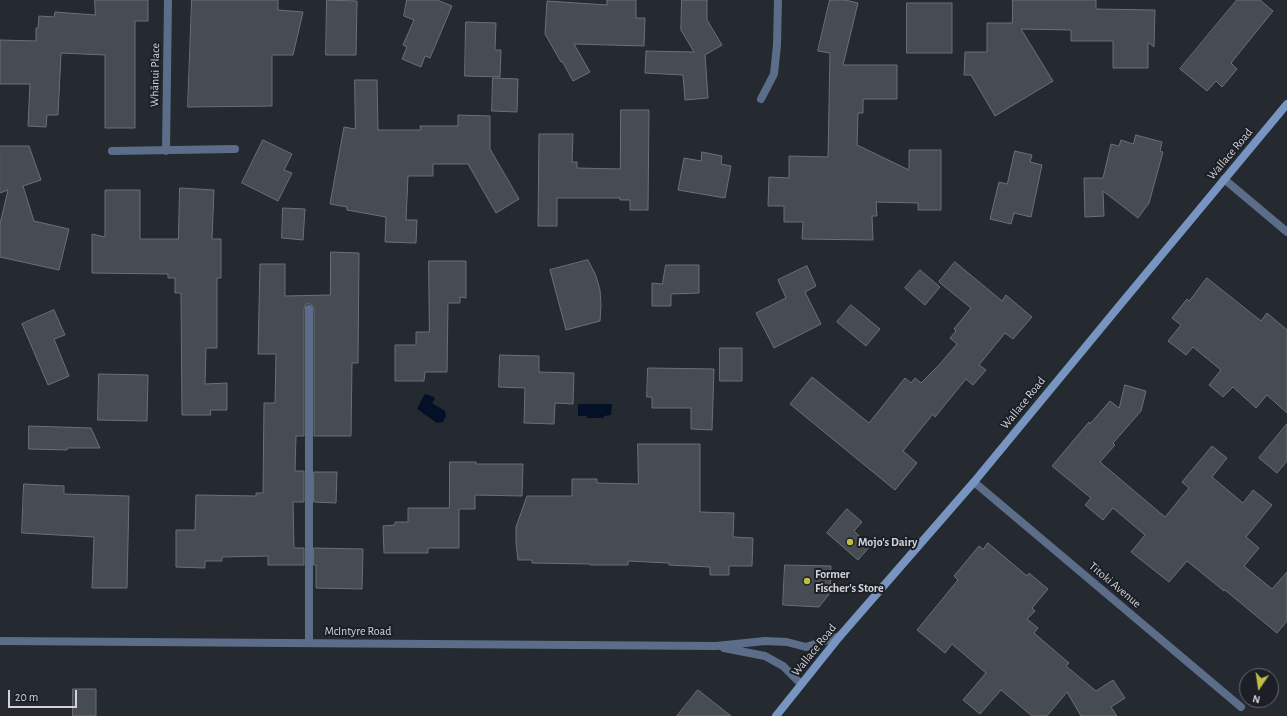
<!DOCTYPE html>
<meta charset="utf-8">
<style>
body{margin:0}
#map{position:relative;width:1287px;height:716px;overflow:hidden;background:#252930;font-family:"Alegreya Sans",sans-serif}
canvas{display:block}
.north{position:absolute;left:1239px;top:668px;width:40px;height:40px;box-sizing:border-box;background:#1c2026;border:1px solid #64686d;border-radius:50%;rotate:193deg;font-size:11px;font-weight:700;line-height:16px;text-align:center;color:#d1d3d8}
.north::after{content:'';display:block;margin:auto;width:14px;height:18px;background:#bebf42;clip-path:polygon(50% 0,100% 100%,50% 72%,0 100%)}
.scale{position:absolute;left:8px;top:690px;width:69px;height:18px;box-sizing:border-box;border:2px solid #d1d3d8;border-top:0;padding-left:5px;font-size:12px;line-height:14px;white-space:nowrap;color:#d1d3d8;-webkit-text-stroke:3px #1c2026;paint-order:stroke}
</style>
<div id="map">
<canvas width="1287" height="716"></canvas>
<div class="north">N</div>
<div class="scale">20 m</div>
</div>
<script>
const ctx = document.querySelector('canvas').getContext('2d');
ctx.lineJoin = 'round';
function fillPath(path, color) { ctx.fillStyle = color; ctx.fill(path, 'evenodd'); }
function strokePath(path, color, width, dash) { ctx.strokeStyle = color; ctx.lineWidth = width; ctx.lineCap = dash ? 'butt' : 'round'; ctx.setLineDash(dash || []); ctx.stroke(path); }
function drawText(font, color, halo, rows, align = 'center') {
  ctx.font = font + ' "Alegreya Sans",sans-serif'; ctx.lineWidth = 4; ctx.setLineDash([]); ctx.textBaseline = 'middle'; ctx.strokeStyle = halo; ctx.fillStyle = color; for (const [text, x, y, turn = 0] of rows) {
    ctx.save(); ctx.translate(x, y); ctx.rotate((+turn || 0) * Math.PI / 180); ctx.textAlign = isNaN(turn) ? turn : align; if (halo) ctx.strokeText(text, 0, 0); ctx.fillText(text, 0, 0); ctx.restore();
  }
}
fillPath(new Path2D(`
 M 426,394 L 434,397 L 435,399 L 432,403 L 445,411 L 446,416 L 443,422 L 437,423 L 417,409 L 424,395 Z
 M 578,404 L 612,404 L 611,415 L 604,416 L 604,418 L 587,418 L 587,416 L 578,416 Z`), '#041025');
const building = new Path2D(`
 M 95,0 L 148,0 L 148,21 L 135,21 L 135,128 L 105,128 L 105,55 L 61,53 L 58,115 L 47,115 L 46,127 L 28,126 L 30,84 L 0,84 L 0,40 L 36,41 L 36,28 L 38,28 L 39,16 L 54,17 L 55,12 L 95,15 Z
 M 192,0 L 278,0 L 278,10 L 303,12 L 293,55 L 272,55 L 272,106 L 188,107 Z
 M 327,0 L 357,1 L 356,55 L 326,55 Z
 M 407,0 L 437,0 L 452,6 L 430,58 L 425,56 L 421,67 L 402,59 L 407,47 L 403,45 L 414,20 L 404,16 Z
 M 607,0 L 636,0 L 636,18 L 645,18 L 644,46 L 574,44 L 590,72 L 573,81 L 562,61 L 561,62 L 545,34 L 547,1 L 607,5 Z
 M 682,0 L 707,0 L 707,20 L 722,45 L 705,55 L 708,98 L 685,100 L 683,75 L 645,73 L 646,51 L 694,52 L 681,30 Z
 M 830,0 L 845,0 L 858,3 L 843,65 L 897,65 L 897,99 L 863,99 L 863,113 L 858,113 L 857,145 L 909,170 L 909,150 L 941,150 L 941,210 L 918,210 L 918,203 L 876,202 L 877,216 L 872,216 L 873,240 L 802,239 L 803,222 L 784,222 L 784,206 L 768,206 L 769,177 L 789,178 L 789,156 L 828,157 L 830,53 L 818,51 Z
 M 1013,0 L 1096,0 L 1096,9 L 1155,10 L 1154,47 L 1148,42 L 1148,68 L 1113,68 L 1113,41 L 1071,41 L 1071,30 L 1021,29 L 1053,81 L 995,116 L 971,75 L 964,75 L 965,52 L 987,52 L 987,23 L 1012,23 Z
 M 1237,0 L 1260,0 L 1273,11 L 1231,63 L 1237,69 L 1222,87 L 1216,81 L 1207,91 L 1180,69 Z
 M 907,3 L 952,3 L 952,53 L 907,53 Z
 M 466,22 L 496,23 L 495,50 L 501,50 L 500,77 L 465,76 Z
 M 493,78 L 518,79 L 517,112 L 492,111 Z
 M 355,80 L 377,80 L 378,130 L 421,130 L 420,126 L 458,126 L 458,115 L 490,116 L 490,149 L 519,199 L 496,213 L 468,164 L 433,164 L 433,176 L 408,176 L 406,220 L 417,220 L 416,243 L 385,242 L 386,217 L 347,210 L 347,207 L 330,204 L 344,127 L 355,129 Z
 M 621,110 L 649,110 L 648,210 L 630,210 L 630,200 L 620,200 L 620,198 L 557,198 L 557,226 L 538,226 L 539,134 L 573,134 L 572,162 L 577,162 L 577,168 L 620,169 Z
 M 1136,135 L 1162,142 L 1160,151 L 1163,152 L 1149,203 L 1138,218 L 1103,191 L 1104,216 L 1085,217 L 1084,178 L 1103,178 L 1111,144 L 1119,146 L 1121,140 L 1133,144 Z
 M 263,140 L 292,154 L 284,170 L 292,173 L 278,201 L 242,183 Z
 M 0,146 L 29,146 L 41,180 L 23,186 L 34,221 L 69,229 L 59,270 L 0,257 L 0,224 L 8,190 L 0,193 Z
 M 1015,151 L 1032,155 L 1030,162 L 1042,165 L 1031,217 L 1014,213 L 1011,224 L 990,219 L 999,182 L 1007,184 Z
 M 702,152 L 722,156 L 721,164 L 731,166 L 725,198 L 678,190 L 684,158 L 701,161 Z
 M 180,188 L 214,190 L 212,239 L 221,239 L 221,278 L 217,278 L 217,348 L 206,348 L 205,384 L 227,383 L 227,410 L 210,410 L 211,415 L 182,415 L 181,293 L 175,293 L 175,278 L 168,278 L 168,274 L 92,273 L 92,234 L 105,237 L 105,190 L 140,190 L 140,239 L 178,239 Z
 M 283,208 L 305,209 L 303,240 L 282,238 Z
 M 331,252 L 359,253 L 358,363 L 352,363 L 351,436 L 314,436 L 314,309 L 311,304 L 306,304 L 304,309 L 304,436 L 296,436 L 295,471 L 304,471 L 304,502 L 293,502 L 294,548 L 304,548 L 304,565 L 268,565 L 268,556 L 222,557 L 222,561 L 205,561 L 205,568 L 176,567 L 176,530 L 195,530 L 196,495 L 256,496 L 256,493 L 263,493 L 264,403 L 275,403 L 276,354 L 258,354 L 260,264 L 285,264 L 285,296 L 330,295 Z
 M 588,260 L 596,276 L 600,290 L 601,305 L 600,321 L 566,330 L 550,270 Z
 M 429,261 L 466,261 L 466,298 L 460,297 L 460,303 L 448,303 L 447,372 L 425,372 L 424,381 L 395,381 L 395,345 L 416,345 L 416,332 L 429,332 Z
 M 955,262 L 1002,301 L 1006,295 L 1032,317 L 1013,339 L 1005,333 L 979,365 L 986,370 L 973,385 L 966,379 L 935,417 L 933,414 L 903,451 L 917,463 L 895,490 L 790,404 L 812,377 L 869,423 L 905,378 L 911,383 L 915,378 L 921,383 L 939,365 L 957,344 L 950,338 L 956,331 L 954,329 L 971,308 L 939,282 Z
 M 666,265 L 699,265 L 699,293 L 671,294 L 671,306 L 652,306 L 652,283 L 662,284 Z
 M 807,266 L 816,286 L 805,292 L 821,324 L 774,348 L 756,313 L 786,298 L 778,280 Z
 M 920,270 L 940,287 L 925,305 L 905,288 Z
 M 1207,278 L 1261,321 L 1267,313 L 1287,330 L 1287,413 L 1267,395 L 1256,408 L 1233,387 L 1223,397 L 1209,385 L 1221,370 L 1193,347 L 1186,355 L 1168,341 L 1181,325 L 1172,318 L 1187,299 L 1189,301 Z
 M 851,305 L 880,329 L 866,346 L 837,322 Z
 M 54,310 L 65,335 L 54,339 L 69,376 L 48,385 L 22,324 Z
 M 720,348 L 742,348 L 742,381 L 720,381 Z
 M 500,355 L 539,356 L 539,372 L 574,373 L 573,404 L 555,403 L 554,424 L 524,423 L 525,388 L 499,387 Z
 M 648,368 L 714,369 L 712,430 L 691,429 L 691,408 L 652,408 L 652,397 L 647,397 Z
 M 99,374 L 148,375 L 147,421 L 98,420 Z
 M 1125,385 L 1146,391 L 1141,411 L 1113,443 L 1115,445 L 1100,462 L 1165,517 L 1189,488 L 1182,482 L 1212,446 L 1227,458 L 1212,477 L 1243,503 L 1253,490 L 1272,505 L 1246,537 L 1259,548 L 1244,566 L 1272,589 L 1287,572 L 1287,621 L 1277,633 L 1225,590 L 1224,591 L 1187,561 L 1169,582 L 1131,552 L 1145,535 L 1113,508 L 1103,520 L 1085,505 L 1091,498 L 1052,466 L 1089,422 L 1090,424 L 1110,401 L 1119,408 Z
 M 1287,424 L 1287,461 L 1277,473 L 1259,458 Z
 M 29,426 L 91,428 L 100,448 L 67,448 L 67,450 L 29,449 Z
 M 638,444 L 700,444 L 700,512 L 734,513 L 733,537 L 753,538 L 752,566 L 729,566 L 729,575 L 710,575 L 710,567 L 669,565 L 669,563 L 628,561 L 628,565 L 590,565 L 590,564 L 532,563 L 532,560 L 518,560 L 516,543 L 516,527 L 527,496 L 572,496 L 572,479 L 597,479 L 597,483 L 638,484 Z
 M 450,462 L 476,462 L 476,464 L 523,464 L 522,496 L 475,495 L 475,509 L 459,509 L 459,548 L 428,548 L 428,553 L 384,553 L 383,526 L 395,525 L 395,522 L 408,522 L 408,508 L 449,508 Z
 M 314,472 L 337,472 L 336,503 L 314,502 Z
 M 24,484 L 64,486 L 64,494 L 129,496 L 127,588 L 92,588 L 94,537 L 22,533 Z
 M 847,509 L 862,522 L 854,531 L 870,546 L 858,560 L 827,533 Z
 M 988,543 L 1027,576 L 1029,573 L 1048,589 L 1032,608 L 1035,611 L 1027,619 L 1038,628 L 1034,633 L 1069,663 L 1066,666 L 1096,691 L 1113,680 L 1125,698 L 1111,707 L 1117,716 L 1081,716 L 1067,692 L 1047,716 L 1032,716 L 1001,690 L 980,714 L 963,700 L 986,673 L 952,644 L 945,653 L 917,630 L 958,580 L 954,576 L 979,546 L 983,549 Z
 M 314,548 L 363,549 L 362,589 L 316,588 L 316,565 L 314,565 Z
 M 785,565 L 831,566 L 830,593 L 819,607 L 783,605 Z
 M 73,689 L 96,689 L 96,716 L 73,716 Z
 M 698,690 L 731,716 L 677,716 Z`);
fillPath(building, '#474b52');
strokePath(building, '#6b7078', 1);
strokePath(new Path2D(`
 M 309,309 L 309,643`), '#5c6d89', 8);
strokePath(new Path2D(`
 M 761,99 L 774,74 L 777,45 L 778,0
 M 112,151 L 235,149
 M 166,151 L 168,0
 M 1224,179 L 1287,232
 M 974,482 L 1241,707
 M 0,641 L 716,646 L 765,641 L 787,642 L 806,647 L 840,636
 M 724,648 L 765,656 L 783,666 L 801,684`), '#5c6d89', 8);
strokePath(new Path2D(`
 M 776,716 L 840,636 L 974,482 L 1120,305 L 1287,104`), '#7894c0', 8);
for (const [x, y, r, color] of [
 [850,542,4,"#bebf42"],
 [807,581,4,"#bebf42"]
]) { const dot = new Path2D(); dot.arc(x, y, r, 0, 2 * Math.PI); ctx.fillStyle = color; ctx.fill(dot); strokePath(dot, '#1c2026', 1.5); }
drawText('12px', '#d1d3d8', '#1c2026', [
 ["Whānui Place",155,75,-89],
 ["Wallace Road",1230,154,-50],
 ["Wallace Road",1023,403,-51],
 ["Titoki Avenue",1115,585,40],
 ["McIntyre Road",358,631],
 ["Wallace Road",814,650,-51]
]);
drawText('bold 12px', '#d1d3d8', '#1c2026', [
 ["Mojo's Dairy",858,542],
 ["Former",815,574],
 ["Fischer's Store",815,588]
], 'left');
</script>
